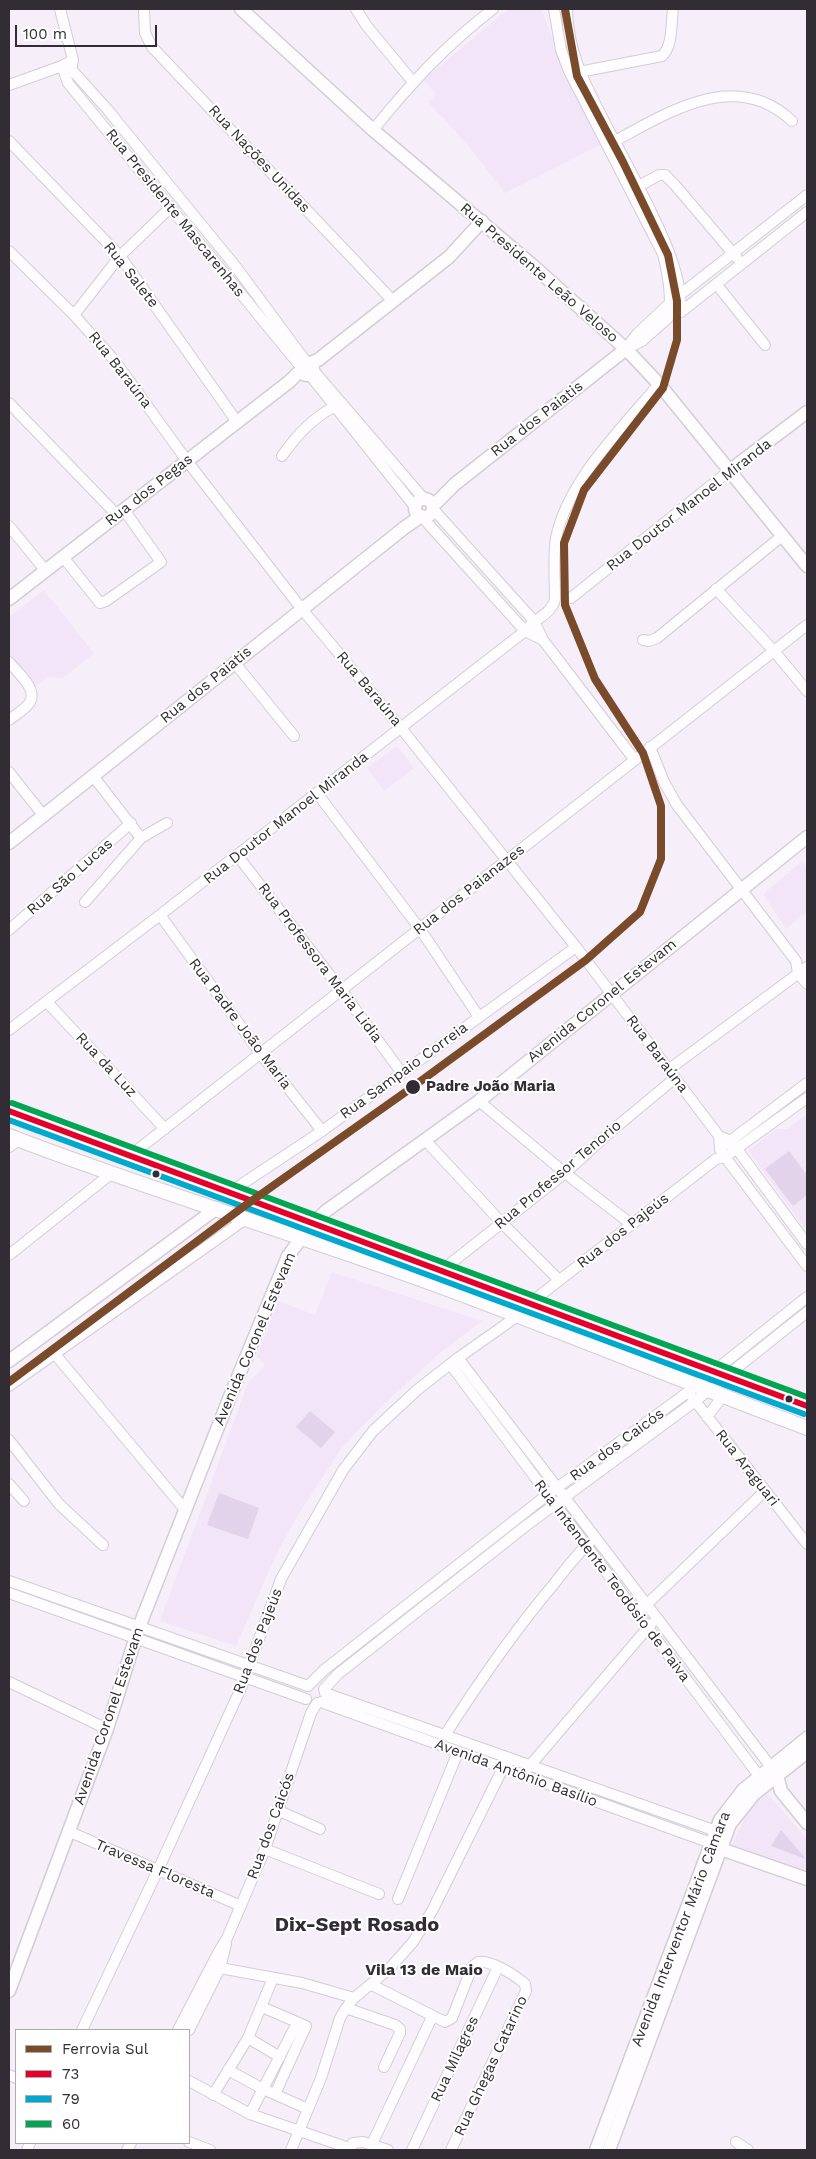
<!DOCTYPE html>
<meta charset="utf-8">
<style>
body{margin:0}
#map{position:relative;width:816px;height:2159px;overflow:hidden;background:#f6eef9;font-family:"Work Sans",sans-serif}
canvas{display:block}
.frame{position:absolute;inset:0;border:10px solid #322d34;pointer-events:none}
.legend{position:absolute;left:15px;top:2029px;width:175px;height:115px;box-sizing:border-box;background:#fff;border:1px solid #adabae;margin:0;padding:6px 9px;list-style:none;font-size:15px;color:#322d34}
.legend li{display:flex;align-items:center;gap:10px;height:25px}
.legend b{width:25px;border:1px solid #adabae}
.scale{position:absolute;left:15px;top:25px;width:142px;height:22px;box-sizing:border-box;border:2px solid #322d34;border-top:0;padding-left:6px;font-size:15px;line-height:18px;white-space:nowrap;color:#322d34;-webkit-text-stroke:4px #fff;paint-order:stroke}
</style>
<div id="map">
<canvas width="816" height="2159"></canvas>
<div class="frame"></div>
<ul class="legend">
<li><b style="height:6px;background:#7a4b2a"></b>Ferrovia Sul</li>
<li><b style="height:6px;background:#e4002b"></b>73</li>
<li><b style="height:6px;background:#00a9ce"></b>79</li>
<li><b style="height:6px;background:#00a651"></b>60</li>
</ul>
<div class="scale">100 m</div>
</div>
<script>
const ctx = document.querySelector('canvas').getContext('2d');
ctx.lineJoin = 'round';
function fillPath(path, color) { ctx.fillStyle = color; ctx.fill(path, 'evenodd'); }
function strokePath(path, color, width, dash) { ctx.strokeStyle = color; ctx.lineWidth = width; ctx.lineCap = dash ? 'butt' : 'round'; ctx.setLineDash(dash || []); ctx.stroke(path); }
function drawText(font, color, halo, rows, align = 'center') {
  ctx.font = font + ' "Work Sans",sans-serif'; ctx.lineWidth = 4; ctx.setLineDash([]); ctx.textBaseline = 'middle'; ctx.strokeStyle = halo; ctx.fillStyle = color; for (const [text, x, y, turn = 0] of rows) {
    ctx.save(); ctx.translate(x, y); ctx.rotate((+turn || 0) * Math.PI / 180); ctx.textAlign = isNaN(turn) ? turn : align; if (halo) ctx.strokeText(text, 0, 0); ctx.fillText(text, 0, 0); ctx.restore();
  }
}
fillPath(new Path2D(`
 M 508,9 L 541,9 L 573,90 L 600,145 L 505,193 L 466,143 L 428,102 L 436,94 L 423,80 Z
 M 44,590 L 94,653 L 63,678 L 47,677 L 33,689 L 9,657 L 9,617 Z
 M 397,746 L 414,768 L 384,791 L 367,768 Z
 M 802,861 L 807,868 L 807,912 L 786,929 L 763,894 Z
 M 807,1114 L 807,1231 L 748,1150 L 778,1129 L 787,1129 Z
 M 332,1272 L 482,1321 L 441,1352 L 384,1404 L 343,1446 L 298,1515 L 276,1555 L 236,1646 L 160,1621 L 248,1383 L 265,1365 L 257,1357 L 278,1301 L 315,1315 Z
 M 768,1794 L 807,1839 L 807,1877 L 731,1847 L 748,1810 Z`), '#f2e5f8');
fillPath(new Path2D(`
 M 789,1151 L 807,1175 L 807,1195 L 793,1206 L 765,1169 Z
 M 310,1411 L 335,1432 L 321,1448 L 296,1427 Z
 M 219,1493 L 259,1508 L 248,1539 L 207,1525 Z
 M 781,1830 L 806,1859 L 771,1846 Z`), '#e2d2ea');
const minor = new Path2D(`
 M 60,9 L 73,60 L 72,66
 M 144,9 L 145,33 L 152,47 L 393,301
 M 356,9 L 366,25 L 413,82
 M 554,9 L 561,50 L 569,71 L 663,254 C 668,274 673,298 668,318 L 642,341 L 626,349
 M 567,9 C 568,54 585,84 605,123 C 622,155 639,186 654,218 C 669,249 681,278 681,312
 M 73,60 L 62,66 L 68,83 L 301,367
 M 71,69 L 107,109 L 236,267 L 307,363
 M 579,72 L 662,56 C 673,46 671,23 673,9
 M 9,85 L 62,66 L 68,68
 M 373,130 C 411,83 445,46 493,9
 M 9,141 L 120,256 L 237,422
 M 615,141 C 669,112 736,68 792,121
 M 639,186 L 659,175 L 665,175 L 675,185 L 737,258
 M 9,251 L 74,315 L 115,361 L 187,461 L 301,608 L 401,728 L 576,947 L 719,1136 L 731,1141 L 807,1244
 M 717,285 L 765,345
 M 681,294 L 807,195
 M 681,312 L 807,212
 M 74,315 L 120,256 L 170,208
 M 627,347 L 637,334 L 670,303
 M 313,370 L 424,499
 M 313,379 L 415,507
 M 9,403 L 117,515
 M 282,456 C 296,436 312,418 334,407
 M 433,509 L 534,621 L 543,640 L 634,759
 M 422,517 L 525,631 L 543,640
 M 9,526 L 46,571
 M 63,557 L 100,603 L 106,601 L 161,562 L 124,510
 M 716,589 L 774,651 L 807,691
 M 571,598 L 729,471
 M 643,640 L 649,641 L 657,638 L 782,536
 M 9,662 C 16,671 38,689 30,702 C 26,709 15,715 9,720
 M 234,662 L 294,736
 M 650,747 L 664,782 L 677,805 L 796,961 L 798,973 L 807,984
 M 9,772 L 43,815
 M 93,776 L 141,838
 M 317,793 L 420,929 L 479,1017
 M 237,855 L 342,991 L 401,1072
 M 85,902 L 141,838 L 167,823
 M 160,915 L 261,1054 L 322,1131
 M 9,930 L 131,823
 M 47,1002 L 165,1129
 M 9,1030 L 160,915 L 525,631 C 533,620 553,613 555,599 C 555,579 553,557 556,538 C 568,480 622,428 659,384
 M 668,1070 L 807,967
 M 479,1101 L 565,1173 L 631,1224
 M 719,1136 L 720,1149 L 725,1157 L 807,1266
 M 425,1140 L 502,1223 L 559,1280
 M 726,1144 L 807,1083
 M 9,1147 L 19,1140
 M 131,1155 L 807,625
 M 230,1192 L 322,1131 L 576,947
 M 9,1255 L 112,1173
 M 441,1271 L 565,1173 L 609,1133 L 674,1079
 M 530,1303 L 716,1159 L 725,1157 L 807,1098
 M 54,1353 L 186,1511
 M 458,1358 L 771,1767
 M 450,1364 L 759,1776
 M 9,1386 L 247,1218
 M 692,1397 L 807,1544
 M 707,1417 L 722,1397
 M 9,1440 L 59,1504 L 103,1545
 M 9,1484 L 24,1501
 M 9,1581 L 308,1686
 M 9,1593 L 306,1699
 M 643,1608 L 765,1491
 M 9,1682 L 107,1729
 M 309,1685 L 324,1670 L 547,1495 L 688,1392 L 807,1297
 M 324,1689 L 338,1674 L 527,1525 L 690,1405 L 807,1312
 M 325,1693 L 716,1831
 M 321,1702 L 711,1843
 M 445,1735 C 479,1682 514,1631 554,1584 C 565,1570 576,1555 589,1543
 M 527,1769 L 651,1624
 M 277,1810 L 320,1829
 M 70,1832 L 241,1906
 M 265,1849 L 379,1894
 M 398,1899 L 458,1752
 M 220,1968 L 302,1983 L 354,1998
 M 372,1985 L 445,2022 L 452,2018 L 472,1967 L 478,1962 C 491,1960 515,1975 525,1984 L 526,1991 L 451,2150
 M 262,2007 L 306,2026 L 275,2094
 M 346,2008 L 395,2025 L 400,2029 L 400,2033 L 384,2067
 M 82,2030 L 158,1870 L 241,1688 L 281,1579 L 343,1470 L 373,1431 L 417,1390 L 458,1358 L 519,1315
 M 178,2030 L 218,1953 L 227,1938 L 265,1849 L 311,1713 L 317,1703
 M 189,2030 L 220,1968 L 226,1944
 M 248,2038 L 280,2057
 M 228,2070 L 263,2089 L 308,2109
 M 9,2075 L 16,2078
 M 189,2081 L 250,2114 L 349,2148
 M 213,2095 L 248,2038 L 273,1978
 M 250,2114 L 297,2023
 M 189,2142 L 210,2150
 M 736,2142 L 748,2150
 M 372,2144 L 432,2017
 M 27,2150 L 30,2143
 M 127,2150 L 131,2143
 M 291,2150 L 321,2078 L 340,2018 L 346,2008 L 354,1998 L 389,1969 L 413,1942 L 432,1911 L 503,1768 L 512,1759
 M 349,2150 L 353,2143 L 363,2142 L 388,2150
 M 412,2150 L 498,1967`);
const major = new Path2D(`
 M 241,9 L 373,130 L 531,264 L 626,349 L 659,384 L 807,566
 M301 369a6 6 0 1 1 12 0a6 6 0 1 1-12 0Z
 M 310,363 L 318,360 L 449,257 L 482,221
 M 729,471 L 807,412
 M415 508a9 9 0 1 1 18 0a9 9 0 1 1-18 0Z
 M 433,506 L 455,484 L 626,349
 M 9,599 L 290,381 L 301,370
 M 9,843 L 404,528 L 421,516
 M 9,1361 L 217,1208
 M 772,1769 L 777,1775 L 781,1791 L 807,1823
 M 721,1849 L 807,1879
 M 9,1991 L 107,1729 L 139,1627 L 231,1394 L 288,1256 L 308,1229 L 326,1211 L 479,1101 L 807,837
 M 596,2150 L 720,1820 L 743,1790 L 807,1738
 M 609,2150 L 730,1824 L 754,1794 L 807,1752`);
const highway = new Path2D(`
 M 9,1111 L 807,1406
 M 9,1136 C 144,1188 284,1230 420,1279 C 550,1326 678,1380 807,1428`);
strokePath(minor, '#d3cdd5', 12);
strokePath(major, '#d3cdd5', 15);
strokePath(highway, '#d3cdd5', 16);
strokePath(minor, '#fefcfe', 10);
strokePath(major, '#fefcfe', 12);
strokePath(highway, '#fefcfe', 14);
strokePath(new Path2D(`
 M 9,1111 L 807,1406`), '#e4002b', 6);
strokePath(new Path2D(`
 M 9,1120 L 804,1414`), '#00a9ce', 6);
strokePath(new Path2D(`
 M 12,1103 L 807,1397`), '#00a651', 6);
strokePath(new Path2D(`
 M 9,1382 L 243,1207 L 414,1086 L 586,960 L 640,912 L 661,859 L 661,806 L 643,753 L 595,679 L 565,605 L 564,543 L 584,490 L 663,388 L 677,340 L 677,301 L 668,255 L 623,162 L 577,76 L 565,9`), '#7a4b2a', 8);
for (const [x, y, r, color] of [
 [413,1087,8,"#322d34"],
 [156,1174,4.5,"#322d34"],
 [789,1399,4.5,"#322d34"]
]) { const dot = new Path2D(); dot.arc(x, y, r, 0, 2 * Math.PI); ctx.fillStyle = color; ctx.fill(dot); strokePath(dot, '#fff', 2); }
drawText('15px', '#322d34', '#fff', [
 ["Rua Nações Unidas",259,159,47],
 ["Rua Presidente Mascarenhas",175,213,51],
 ["Rua Presidente Leão Veloso",539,273,41],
 ["Rua Salete",131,275,52],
 ["Rua Baraúna",120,370,52],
 ["Rua dos Paiatis",537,419,-38],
 ["Rua dos Pegas",149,490,-38],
 ["Rua Doutor Manoel Miranda",689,505,-38],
 ["Rua dos Paiatis",206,685,-39],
 ["Rua Baraúna",369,689,50],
 ["Rua Doutor Manoel Miranda",286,818,-38],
 ["Rua São Lucas",70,877,-41],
 ["Rua dos Paianazes",469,890,-38],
 ["Rua Professora Maria Lidia",320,963,53],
 ["Avenida Coronel Estevam",602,1001,-39],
 ["Rua Padre João Maria",240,1024,53],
 ["Rua Baraúna",657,1054,53],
 ["Rua da Luz",106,1065,47],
 ["Rua Sampaio Correia",404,1071,-36],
 ["Rua Professor Tenorio",558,1175,-40],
 ["Rua dos Pajeús",623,1231,-38],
 ["Avenida Coronel Estevam",255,1339,-67],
 ["Rua dos Caicós",617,1445,-36],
 ["Rua Araguari",747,1468,52],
 ["Rua Intendente Teodósio de Paiva",612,1581,53],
 ["Rua dos Pajeús",258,1641,-69],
 ["Avenida Coronel Estevam",109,1716,-71],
 ["Avenida Antônio Basílio",516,1773,20],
 ["Rua dos Caicós",271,1826,-70],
 ["Travessa Floresta",155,1869,23],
 ["Avenida Interventor Mário Câmara",681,1929,-69],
 ["Rua Milagres",455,2059,-65],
 ["Rua Ghegas Catarino",491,2066,-65]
]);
drawText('bold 15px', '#322d34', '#fff', [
 ["Padre João Maria",426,1087]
], 'left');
drawText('bold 16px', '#322d34', '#fff', [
 ["Vila 13 de Maio",424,1970]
]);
drawText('bold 20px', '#322d34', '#fff', [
 ["Dix-Sept Rosado",357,1925]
]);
</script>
